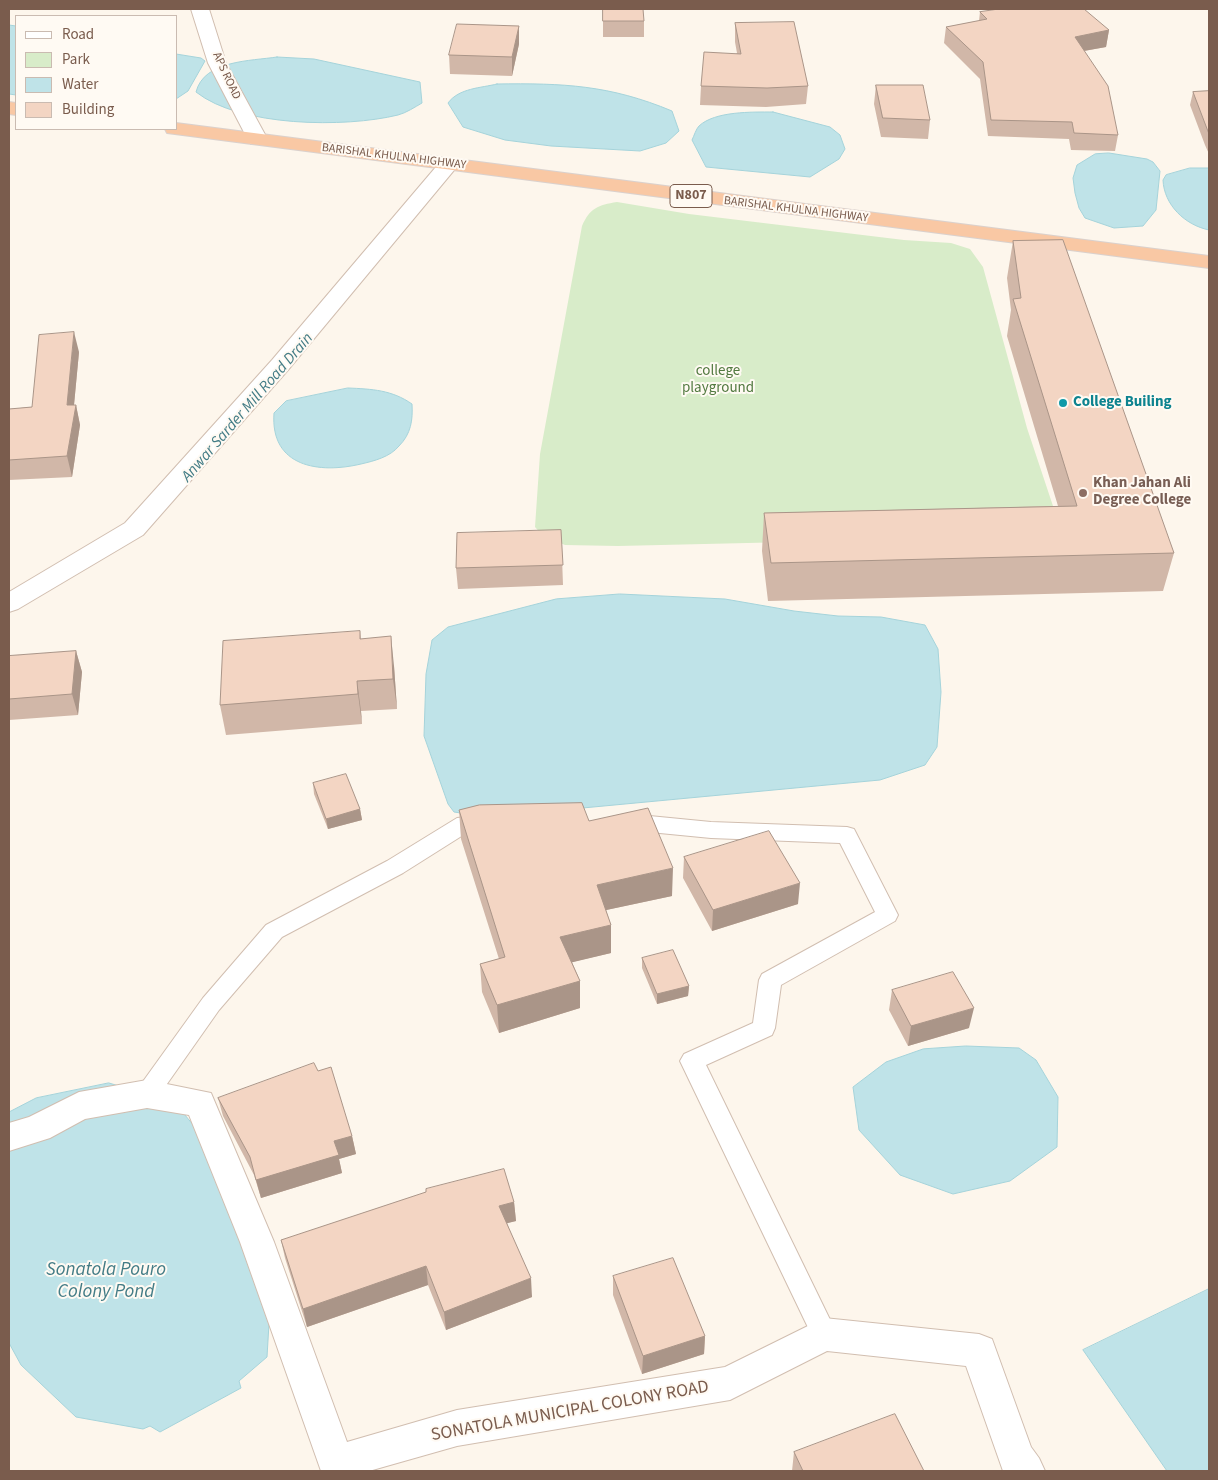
<!DOCTYPE html>
<style>
body{margin:0}
#map{position:relative;width:1218px;height:1480px;overflow:hidden;background:#fdf6ec;font-family:"Source Sans 3",sans-serif}
canvas{display:block}
.frame{position:absolute;inset:0;border:10px solid #7a5c4d;pointer-events:none}
.legend{position:absolute;left:15px;top:15px;width:162px;height:115px;box-sizing:border-box;background:#fffaf3;border:1px solid #cabbb1;margin:0;padding:6px 9px;list-style:none;font-size:15px;color:#7a5c4d}
.legend li{display:flex;align-items:center;gap:10px;height:25px}
.legend b{width:25px;border:1px solid #cabbb1}
</style>
<div id="map">
<canvas width="1218" height="1480"></canvas>
<div class="frame"></div>
<ul class="legend">
<li><b style="height:6px;background:#fff"></b>Road</li>
<li><b style="height:14px;background:#d8ecc9"></b>Park</li>
<li><b style="height:14px;background:#bfe3e8"></b>Water</li>
<li><b style="height:14px;background:#f3d5c3"></b>Building</li>
</ul>
</div>
<script>
const ctx = document.querySelector('canvas').getContext('2d');
ctx.lineJoin = 'round';
function fillPath(path, color) { ctx.fillStyle = color; ctx.fill(path, 'evenodd'); }
function strokePath(path, color, width, dash) { ctx.strokeStyle = color; ctx.lineWidth = width; ctx.lineCap = dash ? 'butt' : 'round'; ctx.setLineDash(dash || []); ctx.stroke(path); }
function drawText(font, color, halo, rows, align = 'center') {
  ctx.font = font + ' "Source Sans 3",sans-serif'; ctx.lineWidth = 4; ctx.setLineDash([]); ctx.textBaseline = 'middle'; ctx.strokeStyle = halo; ctx.fillStyle = color; for (const [text, x, y, turn = 0] of rows) {
    ctx.save(); ctx.translate(x, y); ctx.rotate((+turn || 0) * Math.PI / 180); ctx.textAlign = isNaN(turn) ? turn : align; if (halo) ctx.strokeText(text, 0, 0); ctx.fillText(text, 0, 0); ctx.restore();
  }
}
fillPath(new Path2D(`
 M 617,202 L 689,214 L 904,240 L 951,243 L 970,249 L 983,267 L 1027,428 L 1058,521 L 877,540 L 618,546 L 565,545 L 543,536 L 535,527 L 540,454 L 582,226 C 590,208 598,205 617,202 Z`), '#d8ecc9');
const water = new Path2D(`
 M 9,25 L 16,26 L 16,95 L 9,94 Z
 M 176,54 L 201,58 L 205,61 L 188,91 L 176,99 Z
 M 277,57 L 314,59 L 420,82 L 422,103 C 415,107 406,113 398,115 C 345,128 240,127 196,92 C 204,60 251,61 277,57 Z
 M 497,84 C 563,83 610,85 672,111 L 679,131 L 666,143 L 640,151 L 551,146 L 505,140 L 463,127 L 448,103 C 459,88 481,88 497,84 Z
 M 773,112 L 830,127 L 840,135 L 845,149 L 839,159 L 810,177 L 706,167 L 692,140 C 694,136 696,129 699,126 C 715,111 752,112 773,112 Z
 M 1109,153 L 1147,159 L 1153,162 L 1160,171 L 1156,210 L 1143,226 L 1114,228 L 1085,218 L 1079,208 L 1075,193 L 1073,178 L 1077,165 L 1095,154 Z
 M 1190,168 L 1209,168 L 1209,230 C 1185,225 1164,205 1163,180 L 1166,175 Z
 M 348,388 C 372,389 392,390 412,404 C 413,420 411,434 399,446 C 390,457 374,461 361,464 C 319,474 270,467 274,413 L 286,401 Z
 M 620,594 L 725,599 L 794,611 L 838,616 L 881,617 L 925,625 L 938,649 L 941,692 L 937,747 L 925,765 L 880,780 L 487,817 L 454,812 L 448,804 L 424,736 L 426,674 L 432,640 L 448,627 L 556,599 Z
 M 966,1046 L 1019,1048 L 1036,1060 L 1058,1097 L 1057,1147 L 1010,1181 L 953,1194 L 900,1175 L 859,1130 L 853,1087 L 886,1062 L 923,1049 Z
 M 109,1083 L 175,1103 L 204,1138 L 271,1290 L 267,1357 L 239,1381 L 241,1388 L 160,1432 L 150,1426 L 143,1429 L 76,1417 L 21,1365 L 9,1343 L 9,1112 L 36,1098 Z
 M 1209,1289 L 1209,1471 L 1167,1471 L 1083,1350 Z`);
fillPath(water, '#bfe3e8');
strokePath(water, '#a5d3da', 1);
const service = new Path2D(`
 M 629,814 L 711,822 L 847,827 L 854,829 L 898,915 L 895,921 L 781,985 L 775,1028 L 772,1035 L 706,1065 L 837,1334 L 833,1342 L 824,1346 L 815,1342 L 680,1061 L 684,1054 L 753,1023 L 759,980 L 762,974 L 875,912 L 840,843 L 711,838 L 629,830 L 622,827 L 619,822 L 622,817 Z
 M 487,815 L 494,817 L 497,823 L 494,829 L 468,832 L 403,873 L 282,937 L 219,1010 L 155,1101 L 147,1104 L 139,1101 L 135,1094 L 139,1087 L 203,998 L 266,925 L 387,861 L 457,818 Z`);
const minor = new Path2D(`
 M 147,1080 L 211,1093 L 274,1242 L 347,1442 L 457,1410 L 725,1367 L 824,1318 L 979,1334 L 992,1339 L 1031,1447 L 1039,1458 L 1045,1471 L 1003,1471 L 966,1366 L 827,1351 L 730,1400 L 457,1446 L 369,1471 L 321,1471 L 240,1242 L 189,1115 L 147,1108 L 85,1119 L 50,1138 L 9,1151 L 9,1123 L 29,1117 L 79,1092 Z`);
const tertiary = new Path2D(`
 M 191,9 L 209,9 L 226,63 L 268,140 L 265,144 L 251,144 L 248,140 L 208,63 Z
 M 448,159 L 455,161 L 458,165 L 455,169 L 288,370 L 143,535 L 18,609 L 9,612 L 9,592 L 125,523 L 272,360 L 441,161 Z`);
const trunk = new Path2D(`
 M 9,102 L 16,103 L 16,115 L 9,114 Z
 M 176,123 L 1209,256 L 1209,268 L 167,133 L 165,129 L 176,129 Z`);
strokePath(service, '#d1beb0', 2);
strokePath(minor, '#d1beb0', 2);
strokePath(tertiary, '#d1beb0', 2);
strokePath(trunk, '#dad1cd', 2);
fillPath(service, '#fff');
fillPath(minor, '#fff');
fillPath(tertiary, '#fff');
fillPath(trunk, '#f9c8a4');
fillPath(new Path2D(`
 M 603,9 L 644,21 L 644,37 L 603,37 Z
 M 980,12 L 1109,30 L 1106,47 L 1084,51 L 1118,135 L 1115,151 L 1071,150 L 1069,139 L 988,136 L 980,79 L 944,43 L 946,27 L 979,21 Z
 M 735,23 L 808,86 L 806,104 L 766,107 L 700,105 L 701,86 L 737,53 L 735,42 Z
 M 519,26 L 519,44 L 512,76 L 450,74 L 449,55 Z
 M 876,85 L 930,120 L 928,139 L 881,137 L 874,104 Z
 M 1209,91 L 1209,154 L 1205,145 L 1190,105 L 1193,92 Z
 M 1013,241 L 1174,553 L 1163,591 L 768,601 L 762,551 L 764,513 L 1058,506 L 1007,336 L 1011,310 L 1007,278 Z
 M 79,352 L 74,405 L 76,405 L 80,425 L 72,477 L 9,480 L 9,409 L 32,407 Z
 M 561,530 L 563,585 L 458,589 L 456,568 Z
 M 360,631 L 361,639 L 394,666 L 397,709 L 361,711 L 362,724 L 226,735 L 220,705 Z
 M 76,651 L 82,672 L 78,715 L 9,720 L 9,656 Z
 M 313,783 L 360,809 L 362,820 L 328,829 L 314,794 Z
 M 459,810 L 589,821 L 672,896 L 606,910 L 611,925 L 611,953 L 572,962 L 580,981 L 580,1008 L 499,1033 L 482,992 L 480,964 L 499,959 L 461,839 Z
 M 684,857 L 798,904 L 712,931 L 683,878 Z
 M 642,958 L 689,986 L 688,996 L 657,1004 L 642,968 Z
 M 892,990 L 969,1028 L 908,1046 L 889,1010 Z
 M 318,1071 L 352,1136 L 356,1154 L 339,1159 L 342,1173 L 261,1198 L 254,1175 L 223,1116 L 218,1098 Z
 M 514,1202 L 516,1221 L 507,1223 L 532,1297 L 446,1330 L 428,1285 L 307,1327 L 285,1258 L 281,1240 Z
 M 613,1276 L 705,1336 L 704,1354 L 642,1374 L 613,1295 Z
 M 794,1452 L 924,1471 L 792,1471 Z`), '#d1b7a8');
fillPath(new Path2D(`
 M 519,26 L 519,44 L 512,76 L 512,57 Z
 M 1109,30 L 1106,47 L 1072,53 L 1075,37 Z
 M 74,332 L 79,352 L 72,426 L 67,405 Z
 M 76,405 L 80,425 L 72,477 L 67,456 Z
 M 391,636 L 394,666 L 397,709 L 393,679 Z
 M 76,651 L 82,672 L 78,715 L 72,694 Z
 M 357,681 L 361,711 L 362,724 L 358,694 Z
 M 360,809 L 362,820 L 328,829 L 326,819 Z
 M 673,868 L 672,896 L 597,912 L 597,885 Z
 M 800,883 L 798,904 L 712,931 L 713,910 Z
 M 611,925 L 611,953 L 561,965 L 560,937 Z
 M 580,981 L 580,1008 L 499,1033 L 497,1005 Z
 M 689,986 L 688,996 L 657,1004 L 657,994 Z
 M 974,1008 L 969,1028 L 908,1046 L 911,1026 Z
 M 352,1136 L 356,1154 L 339,1159 L 342,1173 L 261,1198 L 256,1180 L 334,1141 Z
 M 514,1202 L 516,1221 L 500,1225 L 499,1206 Z
 M 426,1266 L 428,1285 L 307,1327 L 303,1309 Z
 M 531,1278 L 532,1297 L 446,1330 L 444,1312 Z
 M 705,1336 L 704,1354 L 642,1374 L 643,1356 Z`), '#aa9588');
const building = new Path2D(`
 M 603,9 L 643,9 L 644,21 L 603,21 Z
 M 999,9 L 1084,9 L 1109,30 L 1075,37 L 1108,86 L 1118,135 L 1074,133 L 1072,122 L 991,120 L 983,62 L 946,27 L 987,19 L 980,12 Z
 M 794,22 L 808,86 L 767,88 L 701,86 L 704,52 L 741,54 L 735,23 Z
 M 457,24 L 519,26 L 512,57 L 449,55 Z
 M 876,85 L 923,85 L 930,120 L 883,118 Z
 M 1209,91 L 1209,134 L 1193,92 Z
 M 1063,240 L 1174,553 L 771,563 L 764,513 L 1077,506 L 1013,299 L 1021,298 L 1013,241 Z
 M 74,332 L 67,405 L 76,405 L 67,456 L 9,460 L 9,409 L 32,407 L 39,335 Z
 M 561,530 L 563,565 L 456,568 L 457,533 Z
 M 360,631 L 360,639 L 391,636 L 393,679 L 357,681 L 358,694 L 220,705 L 223,641 Z
 M 76,651 L 72,694 L 9,699 L 9,656 Z
 M 346,774 L 360,809 L 326,819 L 313,783 Z
 M 582,803 L 589,821 L 648,808 L 673,868 L 597,885 L 611,925 L 560,937 L 580,981 L 497,1005 L 480,964 L 505,957 L 459,810 L 479,805 Z
 M 769,831 L 800,883 L 713,910 L 684,857 Z
 M 673,950 L 689,986 L 657,994 L 642,958 Z
 M 953,972 L 974,1008 L 911,1026 L 892,990 Z
 M 314,1063 L 318,1071 L 331,1067 L 352,1136 L 334,1141 L 339,1155 L 256,1180 L 250,1157 L 218,1098 Z
 M 504,1169 L 514,1202 L 499,1206 L 531,1278 L 444,1312 L 426,1266 L 303,1309 L 281,1240 L 426,1192 L 426,1189 Z
 M 673,1258 L 705,1336 L 643,1356 L 613,1276 Z
 M 895,1414 L 924,1471 L 803,1471 L 794,1452 Z`);
fillPath(building, '#f3d5c3');
strokePath(building, '#aa9588', 1);
for (const [x, y, r, color] of [
 [1063,403,5,"#0f9aa8"],
 [1083,493,5,"#8d6e63"]
]) { const dot = new Path2D(); dot.arc(x, y, r, 0, 2 * Math.PI); ctx.fillStyle = color; ctx.fill(dot); strokePath(dot, '#fffaf3', 2); }
drawText('12px', '#7a5c4d', '#fffaf3', [
 ["APS ROAD",226,76,65],
 ["BARISHAL KHULNA HIGHWAY",394,157,7],
 ["BARISHAL KHULNA HIGHWAY",796,210,7]
]);
for (const [x, y, w] of [
 [691,196,42]
]) { const box = new Path2D(); box.roundRect(x - w / 2, y - 11.5, w, 23, 4); ctx.fillStyle = '#fffaf3'; ctx.fill(box); strokePath(box, '#7a5c4d', 1); }
drawText('bold 14px', '#7a5c4d', null, [
 ["N807",691,196]
]);
drawText('15px', '#537a41', '#fffaf3', [
 ["college",718,372],
 ["playground",718,389]
]);
drawText('bold 15px', '#0d838f', '#fffaf3', [
 ["College Builing",1073,403]
], 'left');
drawText('bold 15px', '#785e54', '#fffaf3', [
 ["Khan Jahan Ali",1093,484],
 ["Degree College",1093,501]
], 'left');
drawText('italic 16px', '#437c86', '#fffaf3', [
 ["Anwar Sarder Mill Road Drain",248,408,-49]
]);
drawText('18px', '#7a5c4d', '#fffaf3', [
 ["SONATOLA MUNICIPAL COLONY ROAD",570,1412,-10]
]);
drawText('italic 19px', '#437c86', '#fffaf3', [
 ["Sonatola Pouro",106,1271],
 ["Colony Pond",106,1293]
]);
</script>
